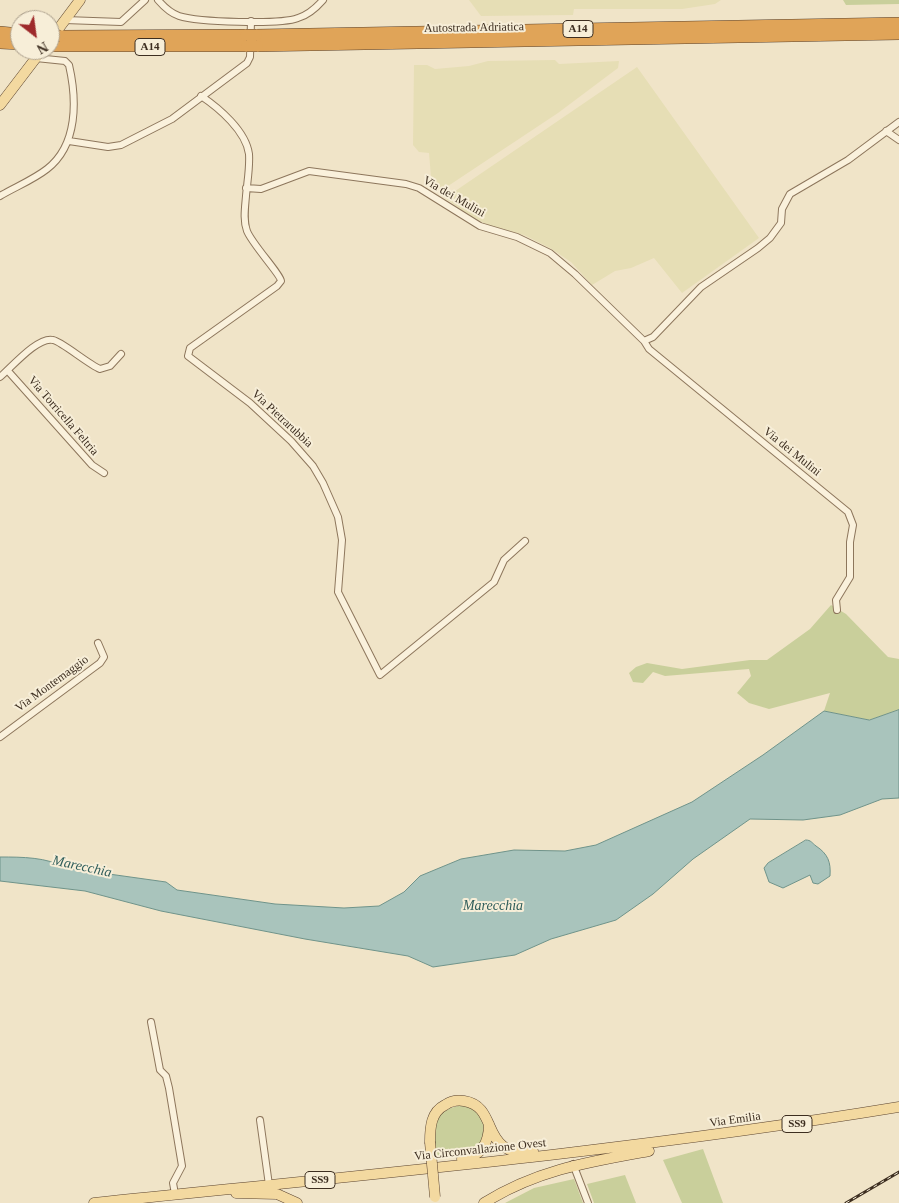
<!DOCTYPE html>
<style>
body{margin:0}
#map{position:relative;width:899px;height:1203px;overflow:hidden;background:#f0e4c8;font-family:"Times New Roman",serif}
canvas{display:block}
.north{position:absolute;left:10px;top:10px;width:50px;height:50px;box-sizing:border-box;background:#f7eed8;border:1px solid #ada18e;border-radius:50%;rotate:150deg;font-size:14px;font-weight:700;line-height:20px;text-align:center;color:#3d2e20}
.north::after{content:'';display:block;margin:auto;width:18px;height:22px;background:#9e2a2b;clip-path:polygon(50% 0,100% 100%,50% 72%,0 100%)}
</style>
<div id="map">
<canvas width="899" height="1203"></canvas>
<div class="north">N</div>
</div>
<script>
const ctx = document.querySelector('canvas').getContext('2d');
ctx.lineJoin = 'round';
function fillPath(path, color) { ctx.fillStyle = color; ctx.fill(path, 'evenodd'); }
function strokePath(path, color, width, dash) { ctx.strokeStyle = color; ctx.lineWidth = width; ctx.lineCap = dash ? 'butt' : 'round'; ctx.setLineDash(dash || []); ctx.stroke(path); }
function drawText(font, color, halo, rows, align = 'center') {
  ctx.font = font + ' "Times New Roman",serif'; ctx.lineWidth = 4; ctx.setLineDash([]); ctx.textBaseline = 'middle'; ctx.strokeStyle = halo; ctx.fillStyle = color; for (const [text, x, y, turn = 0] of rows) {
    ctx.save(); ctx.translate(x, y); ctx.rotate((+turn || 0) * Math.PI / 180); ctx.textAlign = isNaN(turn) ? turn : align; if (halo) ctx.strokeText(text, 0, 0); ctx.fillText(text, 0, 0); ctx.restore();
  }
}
fillPath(new Path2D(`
 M 469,0 L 721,0 L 715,4 L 682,9 L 574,9 L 573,15 L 481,16 Z
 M 555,60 L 559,64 L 619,61 L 618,68 L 558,113 L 439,192 L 432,189 L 429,153 L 419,152 L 413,145 L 414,65 L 427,65 L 435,69 L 469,66 L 488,61 Z
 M 637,67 L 759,238 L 682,293 L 654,258 L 631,268 L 615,271 L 592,285 L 571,262 L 550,248 L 524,235 L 495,228 L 473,218 L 445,198 Z`), '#e6deb5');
fillPath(new Path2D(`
 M 843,0 L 899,0 L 899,4 L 846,5 Z
 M 831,605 L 846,614 L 888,657 L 899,659 L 899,710 L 869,720 L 824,711 L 830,693 L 769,709 L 749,703 L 737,693 L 751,676 L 749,669 L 665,676 L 653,672 L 643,683 L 633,682 L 629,673 L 636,667 L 647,663 L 682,669 L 750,660 L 767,660 L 810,629 Z
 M 467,1105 L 477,1110 L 486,1126 L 484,1142 L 468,1156 L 436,1159 C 434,1130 430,1107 467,1105 Z
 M 703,1149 L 723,1203 L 682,1203 L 663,1160 Z
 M 625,1175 L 636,1203 L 594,1203 L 587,1184 Z
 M 574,1179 L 583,1203 L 505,1203 L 534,1188 Z`), '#c9cf9b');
const water = new Path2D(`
 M 899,710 L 899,798 L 882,799 L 840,815 L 803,820 L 750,819 L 693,859 L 653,894 L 616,920 L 551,939 L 515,955 L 433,967 L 408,956 L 305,939 L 161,911 L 85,891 L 0,881 L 0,857 C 22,857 47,857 66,868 L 166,882 L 177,890 L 275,904 L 344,908 L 379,906 L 404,892 L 420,876 L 461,859 L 514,850 L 565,851 L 596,845 L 692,802 L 763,755 L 824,711 L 869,720 Z
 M 806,840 C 811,840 812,843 816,846 C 828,854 831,862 830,876 L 818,884 L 813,883 L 810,875 L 783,888 L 769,882 L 764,868 L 768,863 Z`);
fillPath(water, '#a9c4bc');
strokePath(water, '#6f938a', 1);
const street = new Path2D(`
 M 158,0 C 164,7 170,13 179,16 C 198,22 280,25 298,18 C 308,15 316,8 323,0
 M 65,20 L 121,22 L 145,0
 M 201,96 C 219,108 246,131 249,154 C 250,168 247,183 246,196 C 245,208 243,220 247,231 C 252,244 281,275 281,281 L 277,286 L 190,348 L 188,356 L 250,403 L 291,441 L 313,466 L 323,483 L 338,517 L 342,540 L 338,592 L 380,675 L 494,582 L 504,560 L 525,541
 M 886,131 L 899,140
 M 69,141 L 108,147 L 121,145 L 172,119 L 247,63 L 250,57 L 251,21
 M 246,188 L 261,189 L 309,171 L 406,184 L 419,188 L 480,226 L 517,237 L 550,253 L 575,274 L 644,341 L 649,349 L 848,512 L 853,525 L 850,542 L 850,577 L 836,600 L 837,610
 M 0,196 C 15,187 33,180 47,169 C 78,145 77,100 69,65 L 65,61 L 36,58
 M 644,341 L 653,337 L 701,287 L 758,248 L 770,238 L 781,223 L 782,209 L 790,194 L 848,160 L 899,122
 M 8,371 L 92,465 L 104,473
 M 0,377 C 11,368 38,336 53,340 C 61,341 88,364 100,369 L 110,366 L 121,354
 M 0,737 L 100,663 L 104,657 L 98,643
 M 151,1022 L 160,1070 L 166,1076 L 169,1088 L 182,1166 L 173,1183 L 175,1194
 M 260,1120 L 269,1185
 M 573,1164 L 588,1203`);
const primary = new Path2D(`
 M 50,40 L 80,0
 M 0,105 L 42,50
 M 430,1142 C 430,1127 431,1112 445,1105 C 451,1101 458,1100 464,1101 C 491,1105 486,1134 503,1146 C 512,1153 522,1152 533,1151
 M 462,1159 C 481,1157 489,1143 489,1124
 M 236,1193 L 277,1194 L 297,1203
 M 94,1203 C 363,1175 632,1151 899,1107
 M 484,1203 C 537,1170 588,1162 649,1151`);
const highway = new Path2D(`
 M 0,32 L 20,34
 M 256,35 L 899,23
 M 60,36 L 246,35
 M 0,43 L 20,44
 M 50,46 L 247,46
 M 257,46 L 899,34`);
strokePath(street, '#8d765c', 8);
strokePath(primary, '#5b4430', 11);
strokePath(highway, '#5b4430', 12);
strokePath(street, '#faf1dc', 6);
strokePath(primary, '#f3d9a0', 10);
strokePath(highway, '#e0a458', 11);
const rail = new Path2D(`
 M 846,1203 L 899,1172`);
strokePath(rail, '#3d2e20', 3);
strokePath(rail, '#f7eed8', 1, [4]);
const primaryBridge = new Path2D(`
 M 430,1142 L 435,1197`);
const highwayBridge = new Path2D(`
 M 50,35 L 60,36
 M 246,35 L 256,35
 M 247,46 L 257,46`);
strokePath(primaryBridge, '#5b4430', 11, []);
strokePath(highwayBridge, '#5b4430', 12, []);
strokePath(primaryBridge, '#f3d9a0', 10);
strokePath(highwayBridge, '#e0a458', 11);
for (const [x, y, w] of [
 [578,29,30],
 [150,47,30],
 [797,1124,30],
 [320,1180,30]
]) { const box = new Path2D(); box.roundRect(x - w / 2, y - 8.5, w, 17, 4); ctx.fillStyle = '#f7eed8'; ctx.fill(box); strokePath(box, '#3d2e20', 1); }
drawText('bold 11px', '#3d2e20', null, [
 ["A14",578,29],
 ["A14",150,47],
 ["SS9",797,1124],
 ["SS9",320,1180]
]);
drawText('12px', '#3d2e20', '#f7eed8', [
 ["Autostrada Adriatica",474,28,-1],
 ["Via dei Mulini",454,197,30],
 ["Via Torricella Feltria",63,416,49],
 ["Via Pietrarubbia",282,419,43],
 ["Via dei Mulini",792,452,39],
 ["Via Montemaggio",52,684,-36],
 ["Via Emilia",735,1120,-8],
 ["Via Circonvallazione Ovest",480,1150,-6]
]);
drawText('italic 14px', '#2f5d5a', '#f7eed8', [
 ["Marecchia",82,867,12],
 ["Marecchia",493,906]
]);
</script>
